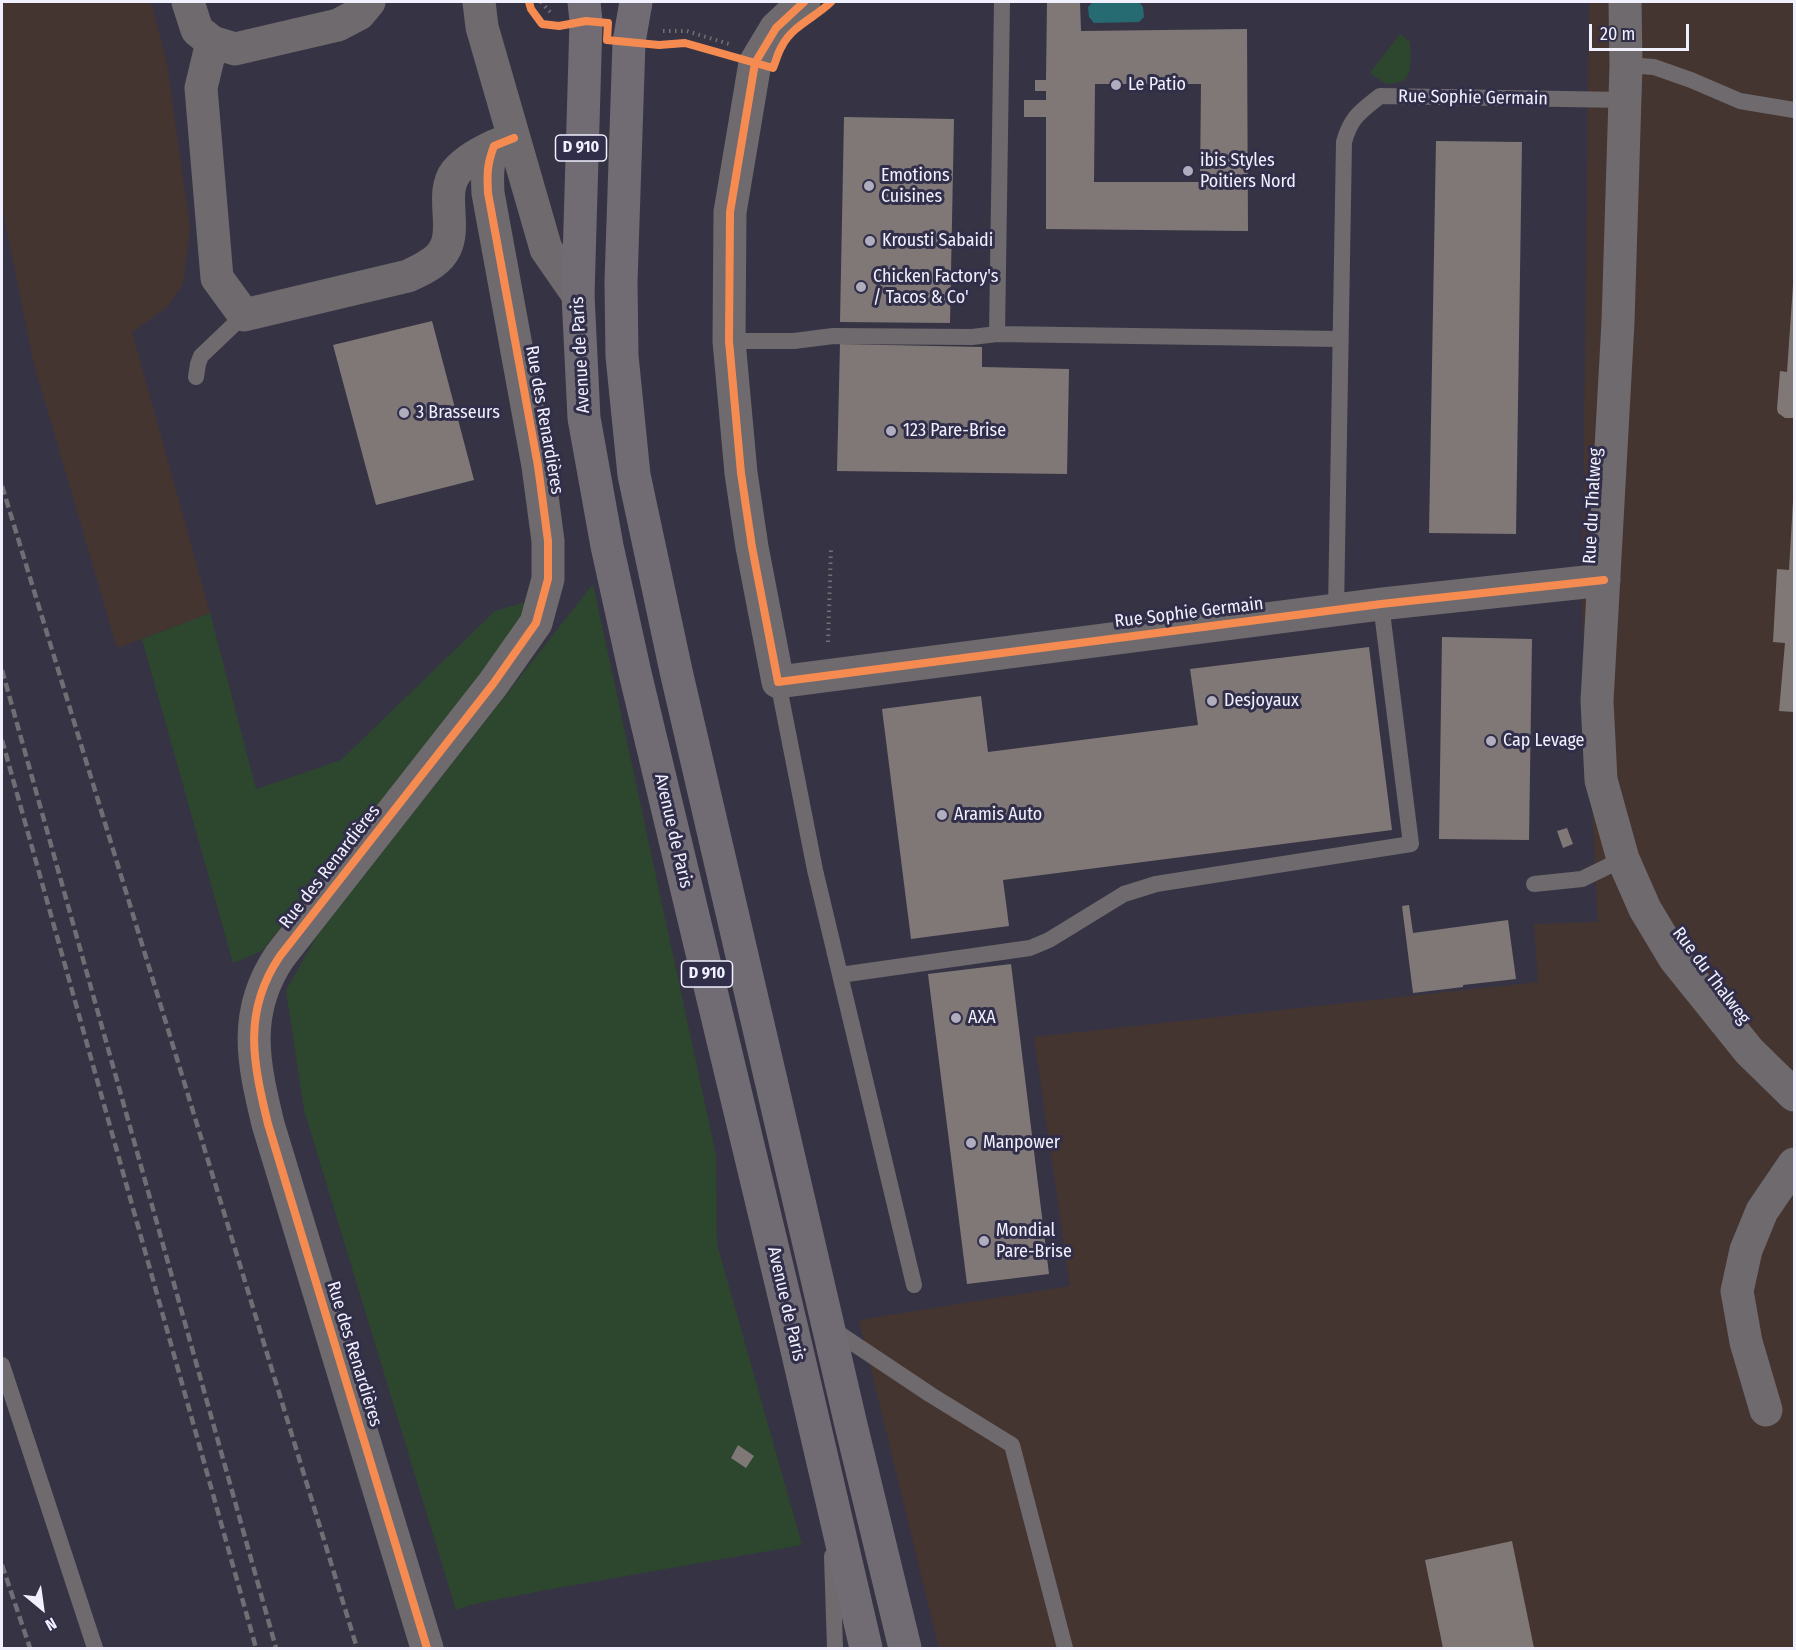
<!DOCTYPE html>
<meta charset="utf-8">
<style>
body{margin:0}
#map{position:relative;width:1796px;height:1650px;overflow:hidden;background:#363444;font-family:"Fira Sans Condensed",sans-serif}
canvas{display:block}
.frame{position:absolute;inset:0;border:3px solid #f1f0ff;pointer-events:none}
.north{position:absolute;left:12px;top:1578px;width:60px;height:60px;-webkit-text-stroke:4px #312e4a;paint-order:stroke;rotate:151deg;font-size:16px;font-weight:700;line-height:24px;text-align:center;color:#f1f0ff}
.north::after{content:'';display:block;margin:auto;width:21px;height:27px;background:#f1f0ff;clip-path:polygon(50% 0,100% 100%,50% 72%,0 100%)}
.scale{position:absolute;left:1589px;top:24px;width:100px;height:27px;box-sizing:border-box;border:3px solid #f1f0ff;border-top:0;padding-left:8px;font-size:18px;line-height:21px;white-space:nowrap;color:#f1f0ff;-webkit-text-stroke:4px #312e4a;paint-order:stroke}
</style>
<div id="map">
<canvas width="1796" height="1650"></canvas>
<div class="frame"></div>
<div class="north">N</div>
<div class="scale">20 m</div>
</div>
<script>
const ctx = document.querySelector('canvas').getContext('2d');
ctx.lineJoin = 'round';
function fillPath(path, color) { ctx.fillStyle = color; ctx.fill(path, 'evenodd'); }
function strokePath(path, color, width, dash) { ctx.strokeStyle = color; ctx.lineWidth = width; ctx.lineCap = dash ? 'butt' : 'round'; ctx.setLineDash(dash || []); ctx.stroke(path); }
function drawText(font, color, halo, rows, align = 'center') {
  ctx.font = font + ' "Fira Sans Condensed",sans-serif'; ctx.lineWidth = 6; ctx.setLineDash([]); ctx.textBaseline = 'middle'; ctx.strokeStyle = halo; ctx.fillStyle = color; for (const [text, x, y, turn = 0] of rows) {
    ctx.save(); ctx.translate(x, y); ctx.rotate((+turn || 0) * Math.PI / 180); ctx.textAlign = isNaN(turn) ? turn : align; if (halo) ctx.strokeText(text, 0, 0); ctx.fillText(text, 0, 0); ctx.restore();
  }
}
fillPath(new Path2D(`
 M 2,2 L 151,2 L 167,64 L 190,228 L 183,284 L 167,307 L 132,332 L 210,613 L 117,648 L 34,364 L 2,206 Z
 M 1589,2 L 1794,2 L 1794,1648 L 939,1648 L 859,1320 L 1070,1286 L 1034,1037 L 1538,982 L 1534,924 L 1598,922 L 1582,608 Z`), '#453530');
fillPath(new Path2D(`
 M 1400,34 L 1410,42 C 1410,53 1414,76 1402,81 C 1397,83 1391,83 1386,84 L 1370,73 Z
 M 593,584 L 716,1155 L 717,1244 L 802,1545 L 546,1590 L 474,1604 L 456,1610 L 304,1110 L 286,990 L 318,934 Z
 M 530,601 L 514,636 L 262,951 L 233,963 L 142,639 L 210,613 L 256,789 L 341,760 L 495,611 Z`), '#2d462e');
fillPath(new Path2D(`
 M 1093,2 L 1139,2 L 1143,7 L 1144,17 L 1139,22 L 1094,23 L 1089,17 L 1088,7 Z`), '#266a72');
fillPath(new Path2D(`
 M 1047,2 L 1080,2 L 1081,31 L 1247,29 L 1248,231 L 1046,229 L 1046,117 L 1024,117 L 1024,100 L 1046,100 L 1046,91 L 1035,91 L 1035,80 L 1046,80 ZM 1095,84 L 1201,84 L 1200,182 L 1094,182 Z
 M 844,117 L 954,119 L 950,323 L 840,322 Z
 M 1436,141 L 1522,142 L 1516,534 L 1429,533 Z
 M 1793,285 L 1794,285 L 1794,418 L 1785,418 L 1778,413 L 1777,409 L 1780,371 L 1787,372 Z
 M 432,321 L 474,480 L 376,505 L 333,345 Z
 M 840,344 L 982,347 L 982,367 L 1069,369 L 1067,474 L 837,471 Z
 M 1793,501 L 1794,501 L 1794,712 L 1779,711 L 1785,643 L 1773,642 L 1777,569 L 1789,570 Z
 M 1442,637 L 1532,639 L 1529,840 L 1439,839 Z
 M 1369,647 L 1392,830 L 1003,880 L 1009,926 L 911,939 L 882,709 L 981,696 L 988,752 L 1198,725 L 1190,669 Z
 M 1567,828 L 1573,844 L 1563,848 L 1557,831 Z
 M 1409,905 L 1413,933 L 1508,920 L 1516,979 L 1463,985 L 1463,987 L 1413,993 L 1402,906 Z
 M 1011,964 L 1049,1274 L 967,1284 L 928,974 Z
 M 738,1445 L 754,1456 L 746,1468 L 731,1458 Z
 M 1512,1541 L 1534,1648 L 1443,1648 L 1425,1560 Z`), '#807877');
strokePath(new Path2D(`
 M 541,2 L 550,12
 M 663,31 L 687,31 L 729,44
 M 828,642 L 831,548`), '#737074', 4, [1.5, 4.5]);
strokePath(new Path2D(`
 M 1626,65 L 1654,67 L 1691,80 L 1740,101 L 1794,110
 M 997,334 L 1002,2
 M 729,341 L 794,341 L 833,336 L 972,337 L 997,334 L 1340,339
 M 196,377 L 198,364 L 201,356 L 244,315
 M 1336,610 L 1344,142 C 1351,117 1360,112 1380,96 L 1625,100
 M 778,682 L 815,870 L 914,1285
 M 1534,884 L 1582,879 L 1623,859
 M 840,975 L 1030,948 L 1049,940 L 1124,894 L 1156,884 L 1411,844 L 1381,604
 M 829,1327 L 931,1395 L 1012,1445 L 1065,1648
 M 2,1365 L 95,1648
 M 832,1556 L 835,1648`), '#6f6a6e', 16);
strokePath(new Path2D(`
 M 188,2 L 197,30 L 212,42 L 235,49 L 338,25 L 359,14 L 369,2
 M 479,2 L 482,27 L 546,249 L 578,295
 M 804,2 L 776,28 L 755,63 L 730,212 L 729,341 L 741,473 L 752,547 L 778,682 L 1381,604 L 1604,580
 M 1625,2 L 1626,65 L 1618,322 L 1597,701 L 1601,780 L 1623,859 L 1645,909 L 1675,959 L 1749,1051 L 1794,1095
 M 212,42 L 201,88 L 217,278 L 244,315 L 408,276 C 419,271 432,265 440,256 C 461,233 438,195 456,172 C 466,160 480,153 494,146
 M 1766,1410 L 1746,1342 L 1737,1291 L 1746,1250 L 1762,1211 L 1794,1164
 M 427,1648 L 268,1124 C 253,1062 242,1012 280,956 L 493,684 L 536,623 L 548,579 L 548,541 L 538,466 L 488,193 C 487,174 487,164 494,146 L 514,138`), '#6f6a6e', 33);
strokePath(new Path2D(`
 M 584,2 L 586,21 L 578,295 L 584,418 L 607,546 L 635,673 L 793,1333 L 866,1648
 M 636,2 L 629,42 L 621,282 L 622,356 L 634,475 L 676,671 L 851,1425 L 905,1648`), '#716b73', 33);
strokePath(new Path2D(`
 M 2,486 L 357,1648
 M 2,670 L 276,1648
 M 2,740 L 256,1648
 M 2,1565 L 30,1648`), '#716d74', 4.5, [9, 4.5]);
strokePath(new Path2D(`
 M 529,2 L 531,9 L 542,24 L 559,26 L 586,21 L 608,23 L 607,40 L 659,45 L 685,43 L 773,68 C 776,61 778,52 782,46 C 792,26 816,17 831,2
 M 804,2 L 776,28 L 755,63 L 730,212 L 729,341 L 741,473 L 752,547 L 778,682 L 1381,604 L 1604,580
 M 427,1648 L 268,1124 C 253,1062 242,1012 280,956 L 493,684 L 536,623 L 548,579 L 548,541 L 538,466 L 488,193 C 487,174 487,164 494,146 L 514,138`), '#f68b52', 8);
for (const [x, y, r, color] of [
 [1116,85,6,"#b0aebe"],
 [1188,171,6,"#b0aebe"],
 [869,186,6,"#b0aebe"],
 [870,241,6,"#b0aebe"],
 [861,287,6,"#b0aebe"],
 [404,413,6,"#b0aebe"],
 [891,431,6,"#b0aebe"],
 [1212,701,6,"#b0aebe"],
 [1491,741,6,"#b0aebe"],
 [942,815,6,"#b0aebe"],
 [956,1018,6,"#b0aebe"],
 [971,1143,6,"#b0aebe"],
 [984,1241,6,"#b0aebe"]
]) { const dot = new Path2D(); dot.arc(x, y, r, 0, 2 * Math.PI); ctx.fillStyle = color; ctx.fill(dot); strokePath(dot, '#312e4a', 2); }
for (const [x, y, w] of [
 [581,148,51],
 [707,974,51]
]) { const box = new Path2D(); box.roundRect(x - w / 2, y - 13, w, 26, 4.5); ctx.fillStyle = '#312e4a'; ctx.fill(box); strokePath(box, '#f1f0ff', 1.5); }
drawText('bold 16px', '#f1f0ff', null, [
 ["D 910",581,148],
 ["D 910",707,974]
]);
drawText('18px', '#f1f0ff', '#312e4a', [
 ["Le Patio",1128,85],
 ["ibis Styles",1200,161],
 ["Poitiers Nord",1200,182],
 ["Emotions",881,176],
 ["Cuisines",881,197],
 ["Krousti Sabaidi",882,241],
 ["Chicken Factory's",873,277],
 ["/ Tacos & Co'",873,298],
 ["3 Brasseurs",416,413],
 ["123 Pare-Brise",903,431],
 ["Desjoyaux",1224,701],
 ["Cap Levage",1503,741],
 ["Aramis Auto",954,815],
 ["AXA",968,1018],
 ["Manpower",983,1143],
 ["Mondial",996,1231],
 ["Pare-Brise",996,1252]
], 'left');
drawText('18px', '#f1f0ff', '#312e4a', [
 ["Rue Sophie Germain",1473,98,1],
 ["Avenue de Paris",581,355,-93],
 ["Rue des Renardières",544,420,80],
 ["Rue du Thalweg",1593,506,-87],
 ["Rue Sophie Germain",1189,613,-7],
 ["Avenue de Paris",673,831,77],
 ["Rue des Renardières",330,867,-52],
 ["Rue du Thalweg",1711,976,53],
 ["Avenue de Paris",786,1304,77],
 ["Rue des Renardières",354,1354,73]
]);
</script>
